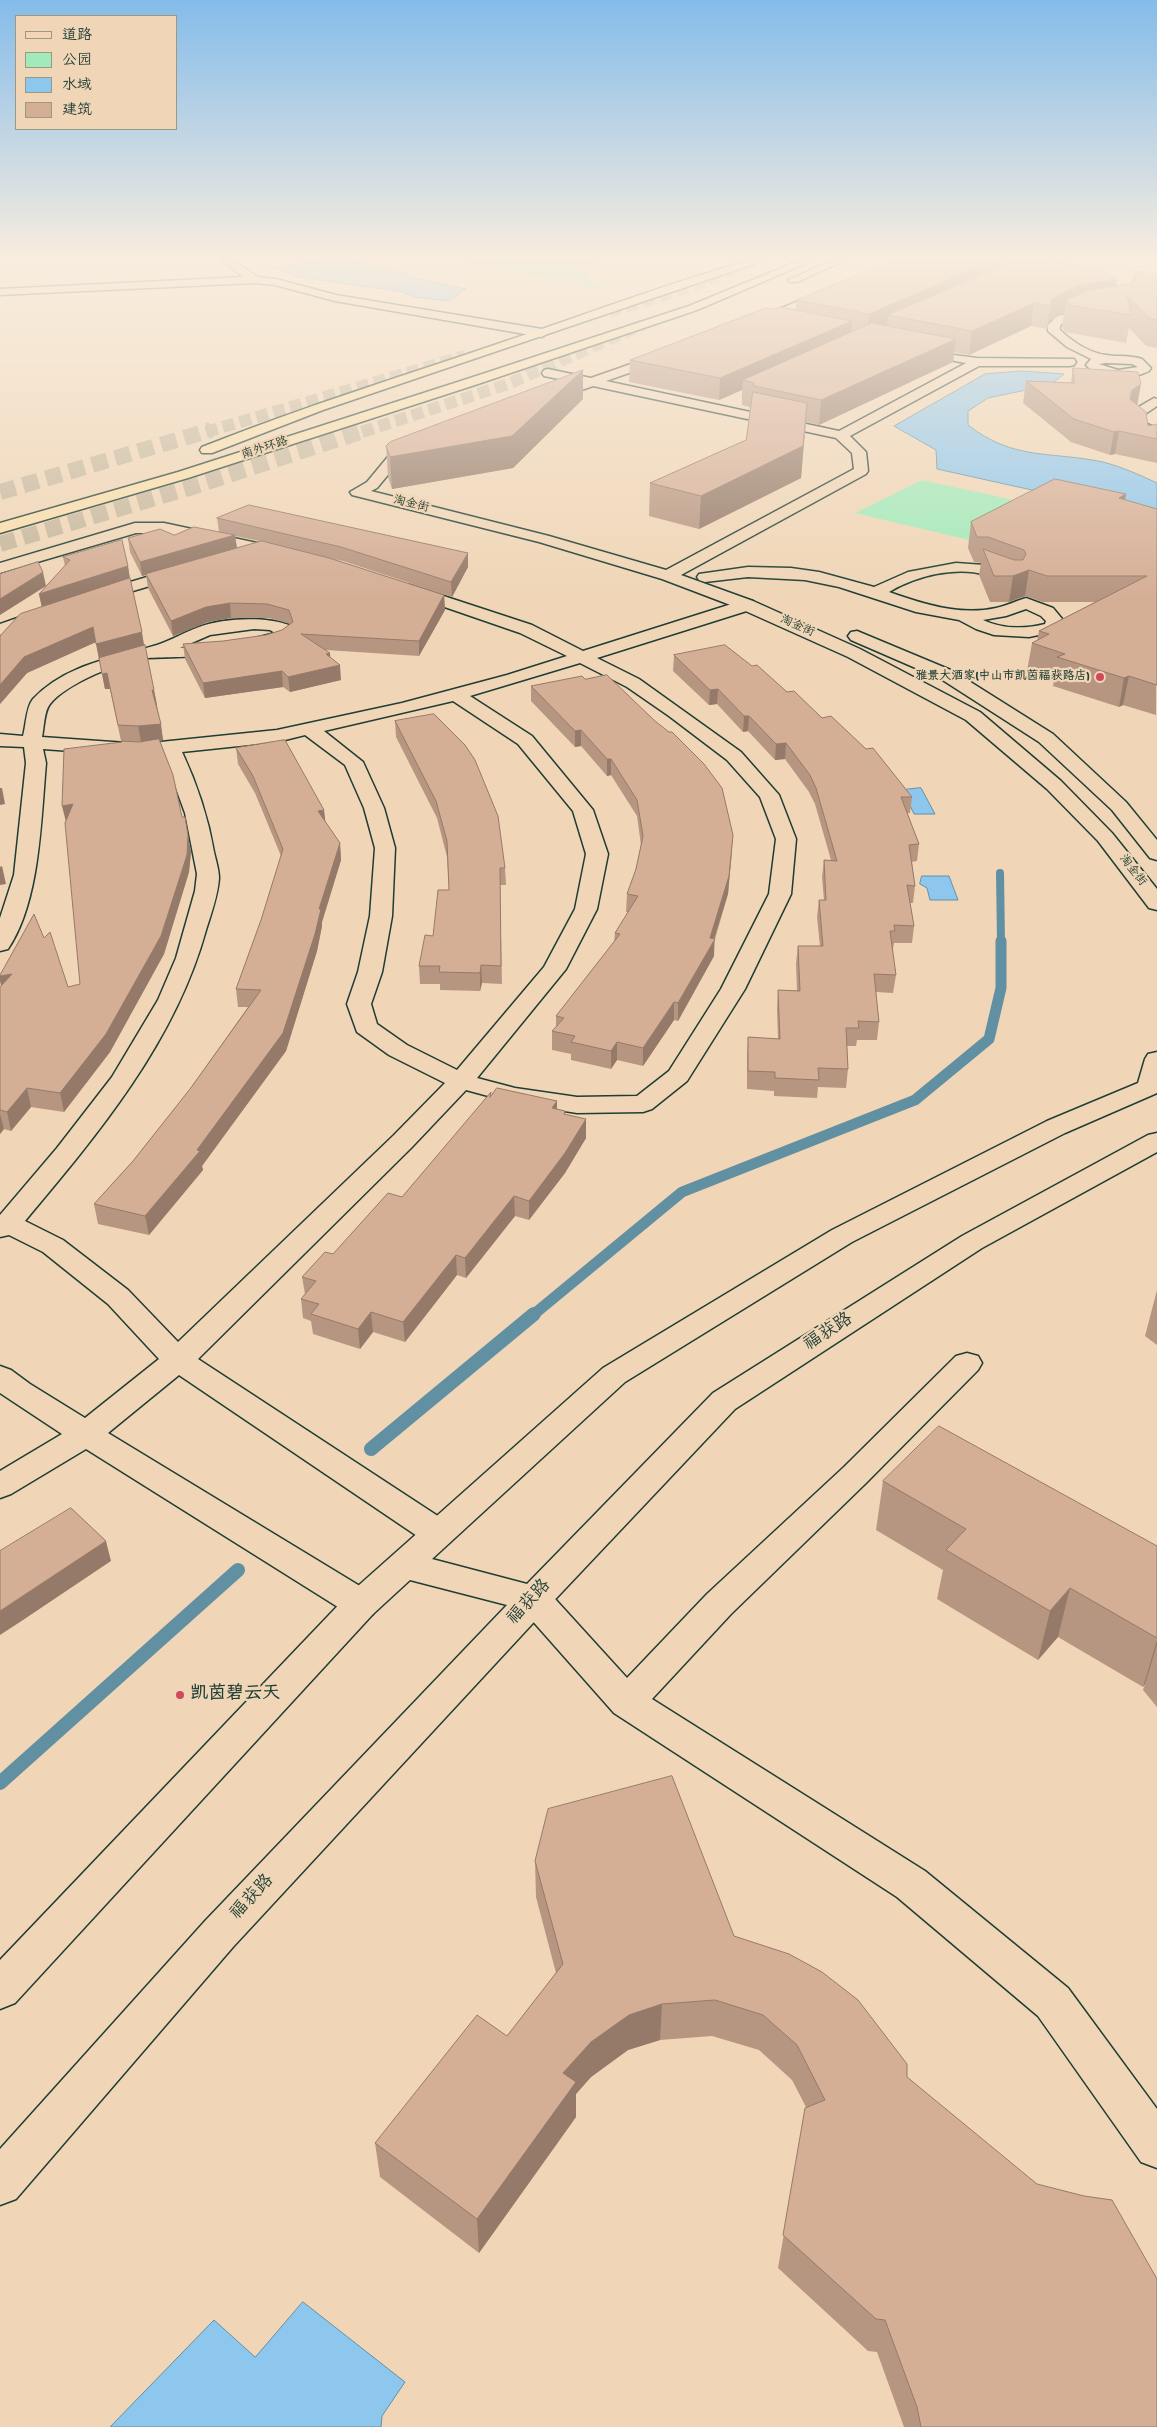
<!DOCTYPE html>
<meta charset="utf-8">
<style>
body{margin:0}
#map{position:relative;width:1157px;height:2427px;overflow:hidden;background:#f0d6b7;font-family:"Gochi Hand","LXGW WenKai TC",sans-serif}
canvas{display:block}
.legend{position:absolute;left:15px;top:15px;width:162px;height:115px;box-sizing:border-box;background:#f0d6b7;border:1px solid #9c9983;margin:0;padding:6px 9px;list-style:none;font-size:15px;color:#1f3d34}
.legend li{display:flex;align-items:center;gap:10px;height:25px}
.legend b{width:25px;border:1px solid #9c9983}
</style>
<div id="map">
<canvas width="1157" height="2427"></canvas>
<ul class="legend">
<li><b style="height:6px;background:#f0d6b7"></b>道路</li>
<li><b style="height:14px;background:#a1eab9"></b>公园</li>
<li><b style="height:14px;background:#8ec7ed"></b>水域</li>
<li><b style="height:14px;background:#d5ae96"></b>建筑</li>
</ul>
</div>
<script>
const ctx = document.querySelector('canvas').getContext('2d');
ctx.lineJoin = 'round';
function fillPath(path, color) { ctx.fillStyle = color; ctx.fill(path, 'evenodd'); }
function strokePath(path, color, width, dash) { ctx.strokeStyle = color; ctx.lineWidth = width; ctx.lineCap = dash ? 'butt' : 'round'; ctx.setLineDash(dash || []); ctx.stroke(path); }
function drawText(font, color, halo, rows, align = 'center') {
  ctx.font = font + ' "Gochi Hand","LXGW WenKai TC",sans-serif'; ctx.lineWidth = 4.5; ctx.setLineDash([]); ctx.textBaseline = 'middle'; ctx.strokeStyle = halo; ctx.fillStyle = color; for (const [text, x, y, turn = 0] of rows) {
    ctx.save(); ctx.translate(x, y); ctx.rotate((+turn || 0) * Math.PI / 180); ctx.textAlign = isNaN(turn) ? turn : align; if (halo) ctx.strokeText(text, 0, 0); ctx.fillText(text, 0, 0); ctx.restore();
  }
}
fillPath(new Path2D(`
 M 451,260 L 599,260 L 584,270 L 588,278 L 610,291 Z
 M 922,480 L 1045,507 L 978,542 L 855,513 Z`), '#a1eab9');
const water = new Path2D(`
 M 329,260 L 355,260 L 373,267 L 395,270 L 418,279 L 466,289 L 448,301 L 414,297 L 399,291 L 298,277 L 274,267 Z
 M 1022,371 L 1064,374 L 1050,385 L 988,398 L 968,411 L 968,425 C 1014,461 1051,451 1103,462 C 1122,467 1140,475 1157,483 L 1157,512 L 1050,494 L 937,469 L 936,450 L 894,426 L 985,374 Z
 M 921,788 L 935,814 L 914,814 L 903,790 Z
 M 922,876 L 949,876 L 958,900 L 930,900 L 927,888 L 920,884 Z
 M 303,2302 L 405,2382 L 382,2416 L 381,2427 L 110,2427 L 214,2320 L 255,2357 Z`);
fillPath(water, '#8ec7ed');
strokePath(water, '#6290a3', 1);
strokePath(new Path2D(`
 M 1000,873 L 1001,942`), '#6290a3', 8);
strokePath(new Path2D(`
 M 533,1315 L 682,1192 L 915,1100 L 989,1039 L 1001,988 L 1001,941`), '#6290a3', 11);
strokePath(new Path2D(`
 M 371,1449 L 534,1314
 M 0,1783 L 238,1570`), '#6290a3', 14);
strokePath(new Path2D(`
 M 609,312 L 695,286 L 756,260
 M 206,432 L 465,356
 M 362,432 L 508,384 L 642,325`), '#c6b79d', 12, [12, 5.5]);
strokePath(new Path2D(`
 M 0,492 L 211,430
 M 0,544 L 192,487 L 366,430`), '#c6b79d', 16, [16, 8]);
const minor = new Path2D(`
 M 221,260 L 232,260 L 258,277 L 276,279 L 336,295 L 542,329 L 548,333 L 542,337 L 335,301 L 275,285 L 255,283 L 0,295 L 0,289 L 244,277 Z
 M 1099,306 L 1103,307 L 1103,311 L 1077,316 L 1065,320 L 1060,326 L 1060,330 C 1072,341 1089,353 1106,355 C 1118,357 1130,355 1142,359 L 1151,368 L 1149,371 C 1132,380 1100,382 1086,365 L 1091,359 L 1067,347 L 1048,331 L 1048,325 L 1057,316 ZM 1106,363 L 1132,364 L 1138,367 L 1118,370 L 1099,364 Z
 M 1154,398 L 1157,399 L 1157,406 L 1142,416 L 1142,421 L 1157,429 L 1157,437 L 1139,432 L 1128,422 L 1130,412 Z
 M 135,523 L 164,523 L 285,549 L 293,554 L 285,559 L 164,533 L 136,533 L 0,573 L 0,563 Z
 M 956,563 L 984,565 L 1019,578 L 1021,581 L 1019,584 C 1007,587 997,579 986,575 C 955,566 916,576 889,592 C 923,604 960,616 996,608 C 1006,606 1016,601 1026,598 L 1053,608 L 1063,620 L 1058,631 L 1029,637 L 994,635 L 976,629 L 959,620 L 916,612 L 839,587 L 805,580 L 748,577 L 705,582 L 699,580 L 697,577 L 699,574 L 748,567 L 791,568 L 819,572 L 874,587 L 908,572 ZM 1026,609 L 1041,616 L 1046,621 L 1045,624 C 1025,629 1002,629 983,620 L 1006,616 Z
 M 184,566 L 190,568 L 192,571 L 190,574 L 96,602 L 90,600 L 88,597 L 90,594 Z
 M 410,585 L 532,625 L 583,651 L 741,601 L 753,601 L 755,605 L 753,609 L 597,658 L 639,679 L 741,752 L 779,795 L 796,839 L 791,894 L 745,989 L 687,1081 L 652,1109 L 643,1112 L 577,1113 L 514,1103 L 466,1090 L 412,1147 L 198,1359 L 450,1524 L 455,1533 L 450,1542 L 438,1546 L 426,1542 L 179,1375 L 108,1433 L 373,1594 L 378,1604 L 373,1614 L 361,1618 L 349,1614 L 86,1449 L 11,1494 L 0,1498 L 0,1471 L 62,1434 L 0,1393 L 0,1366 L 11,1370 L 30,1384 L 85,1418 L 159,1359 L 108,1304 L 43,1252 L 9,1235 L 0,1237 L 0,1215 L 57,1148 L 112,1077 L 158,1000 L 176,958 L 195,891 L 197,874 L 185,813 L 163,753 L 141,756 L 43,749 L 46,763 C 41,819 40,902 8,949 L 0,951 L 0,918 L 14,875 L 26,763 L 24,747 L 0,746 L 0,734 L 23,736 C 26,726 26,707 33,699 C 66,664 114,658 157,645 C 172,640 185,632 199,627 C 222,618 266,616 289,625 L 293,635 C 276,659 177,656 148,658 C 121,661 67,683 50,704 C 44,711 44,728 42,737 L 141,744 L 277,730 L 402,703 L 507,675 L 567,656 L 520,633 L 404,593 L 402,590 L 404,587 ZM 254,629 L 270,630 L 275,633 L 237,643 L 180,648 L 210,635 ZM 580,663 L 627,687 L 669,716 L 727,760 L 760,797 L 776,839 L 769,894 L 721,989 L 669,1071 L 637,1096 L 577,1097 L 515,1088 L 477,1078 L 566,969 L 597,909 L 608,854 L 593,810 L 532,736 L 470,696 ZM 453,701 L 518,744 L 573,811 L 586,854 L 575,909 L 544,967 L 457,1070 L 407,1045 L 377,1024 L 371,1004 L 382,972 L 392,916 L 395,848 L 384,808 L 363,762 L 324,731 ZM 305,735 L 345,765 L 364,808 L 375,848 L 370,916 L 358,972 L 347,1004 L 357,1032 L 389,1055 L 445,1083 L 394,1135 L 178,1342 L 128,1290 L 63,1240 L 25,1221 C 99,1133 175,1042 206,930 C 211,914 218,895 219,878 C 219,870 216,861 214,852 C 208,817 197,784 182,752 L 277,742 Z
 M 43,609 L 49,610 L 51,614 L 49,618 L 0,635 L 0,624 Z
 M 967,1353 L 978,1356 L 982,1363 L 978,1370 L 866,1483 L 731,1614 L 652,1699 L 925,1871 L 1068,1988 L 1157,2109 L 1157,2168 L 1141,2162 L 1038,2016 L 897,1897 L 614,1713 L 522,1609 L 517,1599 L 522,1589 L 534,1585 L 546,1589 L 627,1678 L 707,1594 L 844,1467 L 956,1356 Z`);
const tertiary = new Path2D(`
 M 830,288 L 835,291 L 834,293 L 758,324 L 754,325 L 748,322 Z
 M 665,352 L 669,353 L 671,356 L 669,359 L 606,381 L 839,431 L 966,363 L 954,361 L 952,358 L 954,355 L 977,358 L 1074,359 L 1076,362 L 1074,365 L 1070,366 L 979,366 L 850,436 L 866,452 L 868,471 L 866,474 L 681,575 L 753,601 L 860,649 L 980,712 L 1061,781 L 1112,833 L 1157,889 L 1157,910 L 1149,908 L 1098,841 L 1047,789 L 966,720 L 848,657 L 741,609 L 662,579 L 539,542 L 352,495 L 350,492 L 367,482 L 391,453 L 418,440 L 425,444 L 423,447 L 401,459 L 377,488 L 371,491 L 549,536 L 666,570 L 854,469 L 852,453 L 836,438 L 593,386 L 548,402 L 542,398 L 543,395 L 578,383 L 544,376 L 542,373 L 544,370 L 548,369 L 591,378 Z
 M 857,631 L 953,671 L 1053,734 L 1126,802 L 1157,840 L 1157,860 L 1150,858 L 1112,810 L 1039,742 L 941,679 L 851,640 L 848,636 L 851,632 Z
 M 1157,1052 L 1157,1093 L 1065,1133 L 852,1242 L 625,1382 L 432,1559 L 527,1584 L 713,1393 L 962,1236 L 1148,1135 L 1157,1133 L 1157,1152 L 982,1248 L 735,1409 L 546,1609 L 233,1947 L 16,2199 L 0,2205 L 0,2149 L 205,1921 L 507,1605 L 410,1580 L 373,1614 L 15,2003 L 0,2009 L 0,1960 L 349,1594 L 603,1368 L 832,1230 L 1047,1121 L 1138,1083 L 1145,1059 L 1148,1054 Z`);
const trunk = new Path2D(`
 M 751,260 L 766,260 L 323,410 L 212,453 L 202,453 L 200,450 L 202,447 C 302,407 404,376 506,341 C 588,314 668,283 751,260 Z
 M 801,260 L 814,260 L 697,310 L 475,385 L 188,478 L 0,533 L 0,523 L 178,472 L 467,379 L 689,306 Z
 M 833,260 L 846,260 L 797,282 L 789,282 L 788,280 Z`);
strokePath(minor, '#1f3d34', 3);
strokePath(tertiary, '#1f3d34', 3);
strokePath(trunk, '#1f3d34', 3);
fillPath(minor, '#f0d6b7');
fillPath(tertiary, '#f0d6b7');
fillPath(trunk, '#f9deab');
fillPath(new Path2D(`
 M 1002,266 L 1097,268 L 1097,269 L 1107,275 L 1117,279 L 1116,286 L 1131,283 L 1134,271 L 1157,275 L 1157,348 L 1146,346 L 1129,328 L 1126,343 L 1065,332 L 1062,327 L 1064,313 L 1049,321 L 1047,329 L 1031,326 L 969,355 L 954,352 L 953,362 L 819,425 L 806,422 L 801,478 L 699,529 L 649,516 L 650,483 L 746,440 L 750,407 L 742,405 L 742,390 L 719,400 L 629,382 L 630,360 L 774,309 L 796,310 L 797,300 Z
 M 1073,368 L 1137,405 L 1148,426 L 1157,424 L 1157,463 L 1115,454 L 1110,455 L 1071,442 L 1023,403 L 1026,381 L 1071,383 Z
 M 583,399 L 513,468 L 392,489 L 388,477 L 386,446 Z
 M 1125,500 L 1157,509 L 1156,715 L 1123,705 L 1119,707 L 1053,686 L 1054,680 L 1027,671 L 1032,643 L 1037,641 L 1039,631 L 1095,602 L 1043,602 L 1025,596 L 1009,602 L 990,602 L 979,575 L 981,563 L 974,562 L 968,548 L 971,522 Z
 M 217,518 L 468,567 L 452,597 L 343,561 L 334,559 L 444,595 L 445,610 L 419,656 L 326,650 L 341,680 L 290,692 L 283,687 L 205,698 L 185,659 L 183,644 L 223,641 L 266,635 L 282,630 L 290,624 L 269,618 L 231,618 L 208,622 L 173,636 L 148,588 L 146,575 L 142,576 L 130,552 L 128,538 L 174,535 L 231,535 L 219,532 ZM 235,536 L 260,541 L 237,548 Z
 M 63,557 L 128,566 L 130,578 L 157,705 L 163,740 L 160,740 L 191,852 L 189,872 L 164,954 L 110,1052 L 64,1112 L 31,1107 L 11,1131 L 4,1129 L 0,1134 L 0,987 L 44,938 L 68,987 L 80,984 L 122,742 L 122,741 L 121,741 L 110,689 L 105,689 L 96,642 L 27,673 L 0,704 L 0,636 L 42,607 L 39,594 L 65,566 Z
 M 674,655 L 787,692 L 822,718 L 912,797 L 910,813 L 907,813 L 919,844 L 917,861 L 912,862 L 915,886 L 913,903 L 910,903 L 914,926 L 912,943 L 894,943 L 893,949 L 892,949 L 896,975 L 893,993 L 876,992 L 879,1022 L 877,1040 L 857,1040 L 856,1046 L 847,1046 L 848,1069 L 846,1088 L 818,1087 L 817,1098 L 774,1096 L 774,1091 L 747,1089 L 747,1056 L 748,1037 L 778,1039 L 777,1009 L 778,990 L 797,991 L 796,963 L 798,946 L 820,946 L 817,917 L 819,900 L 824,900 L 822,877 L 824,860 L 831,860 L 815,804 L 809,792 L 785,759 L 775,760 L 748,731 L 743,732 L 717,704 L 709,705 L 673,671 Z
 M 531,686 L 732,852 L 728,894 L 715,939 L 714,956 L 678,1021 L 674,1020 L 643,1066 L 617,1060 L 611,1069 L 571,1060 L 571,1054 L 552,1050 L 552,1031 L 556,1027 L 556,1016 L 614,942 L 615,933 L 628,912 L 626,912 L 627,894 L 636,869 L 641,845 L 637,816 L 611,775 L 607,776 L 581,746 L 575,747 L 531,701 Z
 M 395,721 L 505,868 L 506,885 L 500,885 L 502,984 L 482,983 L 480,991 L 440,990 L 440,984 L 420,984 L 419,966 L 433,936 L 449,890 L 447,857 L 437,818 L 396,737 Z
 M 236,748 L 324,810 L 325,822 L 340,843 L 341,860 L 322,922 L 322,926 L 317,951 L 286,1051 L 202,1166 L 203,1170 L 149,1235 L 98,1224 L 94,1204 L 133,1161 L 190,1089 L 248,1007 L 238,1007 L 236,989 L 261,920 L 281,856 L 255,793 L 238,764 Z
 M 491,1096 L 557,1101 L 557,1109 L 565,1111 L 565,1115 L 586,1119 L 586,1138 L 565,1173 L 529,1220 L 515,1216 L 466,1278 L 457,1275 L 405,1342 L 373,1332 L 360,1349 L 313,1334 L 311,1321 L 303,1318 L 301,1299 L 305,1294 L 302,1277 L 333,1254 L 402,1197 Z
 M 1157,1290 L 1157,1345 L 1145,1336 Z
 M 883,1481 L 1157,1546 L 1157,1707 L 1143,1690 L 1145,1684 L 1143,1687 L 1058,1637 L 1038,1660 L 937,1599 L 943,1570 L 876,1530 Z
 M 535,1861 L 734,1936 L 907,2077 L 1157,2427 L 904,2427 L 877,2352 L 868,2351 L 778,2268 L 806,2107 L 792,2080 L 759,2050 L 712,2036 L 660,2040 L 628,2050 L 591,2077 L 576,2094 L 576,2117 L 479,2253 L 380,2177 L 375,2143 L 507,2036 L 556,1973 L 536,1897 Z`), '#b79681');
fillPath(new Path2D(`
 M 994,260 L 1002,260 L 1001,275 L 888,315 L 887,325 L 867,334 L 869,314 Z
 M 1097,268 L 1095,283 L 1117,279 L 1114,301 L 1066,300 L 1064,313 L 1049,321 L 1047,329 L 1050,306 L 1052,299 Z
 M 1034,303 L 1031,326 L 969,355 L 972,331 Z
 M 852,321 L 850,342 L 754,383 L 743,380 L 742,390 L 719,400 L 720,378 Z
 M 956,339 L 953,362 L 819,425 L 821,400 Z
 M 583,370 L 583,399 L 513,468 L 392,489 L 390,457 Z
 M 1141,384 L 1137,406 L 1126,422 L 1132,390 Z
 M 807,403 L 801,478 L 699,529 L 701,496 Z
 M 1119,431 L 1115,454 L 1110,455 L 1114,432 Z
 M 1126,494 L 1122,519 L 1119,498 Z
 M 235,535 L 237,549 L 142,576 L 140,562 Z
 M 468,553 L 468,567 L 452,597 L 451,582 Z
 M 128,566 L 130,580 L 42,608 L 39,594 Z
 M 1029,570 L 1025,596 L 1009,602 L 1013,576 Z
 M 43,572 L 46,586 L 0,615 L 0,599 Z
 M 444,595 L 445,610 L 419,656 L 419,641 Z
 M 230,603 L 231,618 L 208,622 L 173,636 L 171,621 L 206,607 Z
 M 93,627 L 96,642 L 27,673 L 0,704 L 0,685 L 24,657 Z
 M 142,632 L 144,647 L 99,659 L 96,644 Z
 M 330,653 L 331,667 L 340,665 L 341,680 L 290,692 L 288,677 L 326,654 Z
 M 282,671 L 283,687 L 205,698 L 203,683 Z
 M 107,673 L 110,689 L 105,689 L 102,674 Z
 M 1129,676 L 1123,705 L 1119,707 L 1124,678 Z
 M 718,689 L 717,704 L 709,705 L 710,690 Z
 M 152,690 L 154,690 L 157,705 L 155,706 Z
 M 744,716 L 749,716 L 748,731 L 743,732 Z
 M 161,724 L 163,740 L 141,742 L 138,726 Z
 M 581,730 L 581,746 L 575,747 L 575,731 Z
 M 786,743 L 785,759 L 775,760 L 776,744 Z
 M 607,759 L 611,759 L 611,775 L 607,776 Z
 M 0,788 L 2,788 L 5,804 L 0,805 Z
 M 73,804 L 66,822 L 62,806 Z
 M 324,810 L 326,827 L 318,811 Z
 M 188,835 L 191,852 L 189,872 L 164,954 L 110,1052 L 64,1112 L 60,1093 Z
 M 733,835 L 728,894 L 714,939 L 714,956 L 678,1021 L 678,1003 L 710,938 Z
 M 340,843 L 341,860 L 322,922 L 322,926 L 317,951 L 286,1051 L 202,1166 L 203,1170 L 149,1235 L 145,1216 L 197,1150 L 319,909 Z
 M 2,866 L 6,884 L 0,885 L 0,867 Z
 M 481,965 L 482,983 L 480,991 L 480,973 Z
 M 12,974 L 3,995 L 0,981 L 0,976 Z
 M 674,1002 L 674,1020 L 643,1066 L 643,1048 Z
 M 617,1042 L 617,1060 L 611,1069 L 611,1051 Z
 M 27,1088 L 31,1107 L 11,1131 L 7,1112 Z
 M 557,1101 L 557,1120 L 552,1108 Z
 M 0,1114 L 4,1129 L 0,1134 Z
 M 586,1119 L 586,1138 L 565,1173 L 529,1220 L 529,1201 Z
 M 514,1196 L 515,1216 L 466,1278 L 465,1258 Z
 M 456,1255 L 457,1275 L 405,1342 L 403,1322 Z
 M 371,1312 L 373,1332 L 360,1349 L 358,1329 Z
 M 106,1541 L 111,1561 L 20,1622 L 0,1635 L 0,1611 Z
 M 1070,1588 L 1058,1637 L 1038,1660 L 1050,1611 Z
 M 1157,1640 L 1157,1645 L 1145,1684 L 1143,1687 Z
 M 662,2004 L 660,2040 L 628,2050 L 591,2077 L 576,2094 L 576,2117 L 479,2253 L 477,2219 L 563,2073 L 591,2042 L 629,2015 Z`), '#957a69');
const building = new Path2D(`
 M 895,260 L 994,260 L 869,314 L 797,300 Z
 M 1016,260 L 1043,260 L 1097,268 L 1094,269 L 1105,271 L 1107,275 L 1117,279 L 1076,286 L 1052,299 L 1050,306 L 1034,303 L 972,331 L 888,315 Z
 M 1134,271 L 1157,275 L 1157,320 L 1150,319 L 1127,295 L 1131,315 L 1069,305 L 1066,300 L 1089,290 L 1133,283 L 1138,275 Z
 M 780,307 L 852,321 L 720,378 L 630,360 L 766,308 L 774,309 Z
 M 872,323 L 956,339 L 821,400 L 754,386 L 754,383 L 743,380 Z
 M 1073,368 L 1138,372 L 1141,384 L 1132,390 L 1130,399 L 1146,412 L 1148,426 L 1157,424 L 1157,439 L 1119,431 L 1114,432 L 1074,419 L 1026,381 L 1074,383 Z
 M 583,370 L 512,436 L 390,457 L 386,446 L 390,442 Z
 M 753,392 L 807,403 L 803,446 L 701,496 L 650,483 L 746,440 Z
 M 1055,479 L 1126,494 L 1119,498 L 1157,509 L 1157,685 L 1129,676 L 1124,678 L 1057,657 L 1065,654 L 1032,643 L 1049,634 L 1039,631 L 1147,576 L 1047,576 L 1029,570 L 1013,576 L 994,576 L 983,549 L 1014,560 L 1023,560 L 1026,554 L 1024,550 L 988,537 L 977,537 L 971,522 Z
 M 249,505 L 468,553 L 451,582 L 341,547 L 217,518 Z
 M 194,527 L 235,535 L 140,562 L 128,538 L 160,529 L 174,535 Z
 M 122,540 L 128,566 L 39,594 L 70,560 L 63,557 Z
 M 262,541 L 329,558 L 444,595 L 419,641 L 301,634 L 330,653 L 326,654 L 340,665 L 288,677 L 282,671 L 203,683 L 183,644 L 223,641 L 266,635 L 282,630 L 293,622 L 289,610 L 267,604 L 230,603 L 206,607 L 171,621 L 146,574 Z
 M 38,562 L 43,572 L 0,599 L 0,574 Z
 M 130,578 L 142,632 L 96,644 L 93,627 L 24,657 L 0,685 L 0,636 L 20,614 Z
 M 145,645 L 154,690 L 152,690 L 161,724 L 138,726 L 118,725 L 107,673 L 102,674 L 99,658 Z
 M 725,645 L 752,666 L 757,665 L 787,692 L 794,691 L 822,718 L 831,716 L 866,749 L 873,748 L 912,797 L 901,797 L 919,844 L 909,845 L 915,886 L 907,885 L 914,926 L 894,925 L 895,931 L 890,931 L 896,975 L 874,974 L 879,1022 L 858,1021 L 859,1028 L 846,1028 L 848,1069 L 818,1068 L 819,1080 L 775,1078 L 775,1072 L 748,1071 L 748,1037 L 780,1039 L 778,990 L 800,991 L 798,946 L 823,946 L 819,900 L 826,900 L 824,860 L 837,861 L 816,788 L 810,775 L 786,743 L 776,744 L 749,716 L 744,716 L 718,689 L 710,690 L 674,655 Z
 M 607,675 L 655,721 L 669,732 L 672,732 L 704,764 L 722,788 L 733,835 L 729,876 L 710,938 L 715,939 L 678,1003 L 674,1002 L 643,1048 L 617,1042 L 611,1051 L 571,1042 L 575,1036 L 552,1031 L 564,1018 L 556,1016 L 620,934 L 615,933 L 638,896 L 627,894 L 636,869 L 643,836 L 637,800 L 611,759 L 607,759 L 581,730 L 575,731 L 531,686 L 582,676 L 585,679 Z
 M 434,714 L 465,745 L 475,760 L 498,816 L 505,868 L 500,868 L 501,966 L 481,965 L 480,973 L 439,972 L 440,966 L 419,966 L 425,935 L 433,936 L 438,890 L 449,890 L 447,841 L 436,801 L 395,721 Z
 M 159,739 L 173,775 L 182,817 L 185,817 L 188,835 L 187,855 L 161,936 L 106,1034 L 60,1093 L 27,1088 L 7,1112 L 0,1110 L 0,987 L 12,974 L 0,976 L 0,975 L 34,914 L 44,938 L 50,932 L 68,987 L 80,984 L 65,823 L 73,804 L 62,806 L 64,749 L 122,742 L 122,741 L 139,742 Z
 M 285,740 L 324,810 L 318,811 L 340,843 L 319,909 L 321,909 L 315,934 L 283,1033 L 197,1150 L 200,1151 L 145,1216 L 94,1204 L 133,1161 L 190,1089 L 261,990 L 236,989 L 261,920 L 283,849 L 253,776 L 236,748 Z
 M 497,1088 L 557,1101 L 552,1108 L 565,1111 L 564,1114 L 586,1119 L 565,1153 L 529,1201 L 514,1196 L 465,1258 L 456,1255 L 403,1322 L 371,1312 L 358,1329 L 311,1314 L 319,1304 L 301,1299 L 316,1281 L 302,1277 L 325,1252 L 333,1254 L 388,1193 L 402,1197 L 491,1092 L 490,1097 Z
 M 939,1426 L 1157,1546 L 1157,1638 L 1070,1588 L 1050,1611 L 946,1550 L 966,1529 L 883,1481 Z
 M 71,1508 L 106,1541 L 0,1611 L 0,1551 Z
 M 672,1776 L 734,1936 L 789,1954 L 822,1972 L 858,2000 L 907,2064 L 907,2077 L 1037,2184 L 1084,2196 L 1112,2200 L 1157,2279 L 1157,2427 L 921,2427 L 917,2407 L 885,2320 L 876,2319 L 783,2235 L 805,2108 L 825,2100 L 797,2045 L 763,2015 L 715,2000 L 662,2004 L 629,2015 L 591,2042 L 563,2073 L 576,2082 L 477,2219 L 375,2143 L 477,2015 L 507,2036 L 563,1964 L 535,1861 L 548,1809 Z`);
fillPath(building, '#d5ae96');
strokePath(building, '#957a69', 1);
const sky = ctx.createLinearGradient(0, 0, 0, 599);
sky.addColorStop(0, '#84bcea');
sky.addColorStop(0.43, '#f8eddf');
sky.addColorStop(1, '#f8eddf00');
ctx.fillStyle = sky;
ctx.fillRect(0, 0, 1157, 599);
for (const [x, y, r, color] of [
 [1100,677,5,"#d1495b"],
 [180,1695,5,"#d1495b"]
]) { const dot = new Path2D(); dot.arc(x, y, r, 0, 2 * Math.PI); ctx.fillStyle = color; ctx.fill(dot); strokePath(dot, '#f0d6b7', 2); }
drawText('12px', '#1f3d34', '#f0d6b7', [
 ["南外环路",265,449,-18],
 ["淘金街",411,505,14],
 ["淘金街",797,627,24],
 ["淘金街",1132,871,52]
]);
drawText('bold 12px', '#1f3d34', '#f0d6b7', [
 ["雅景大酒家(中山市凯茵福获路店)",1090,677]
], 'right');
drawText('18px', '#1f3d34', '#f0d6b7', [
 ["福获路",829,1333,-33],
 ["福获路",530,1603,-47],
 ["福获路",253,1898,-47]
]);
drawText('bold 18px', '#1f3d34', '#f0d6b7', [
 ["凯茵碧云天",190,1695]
], 'left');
</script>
